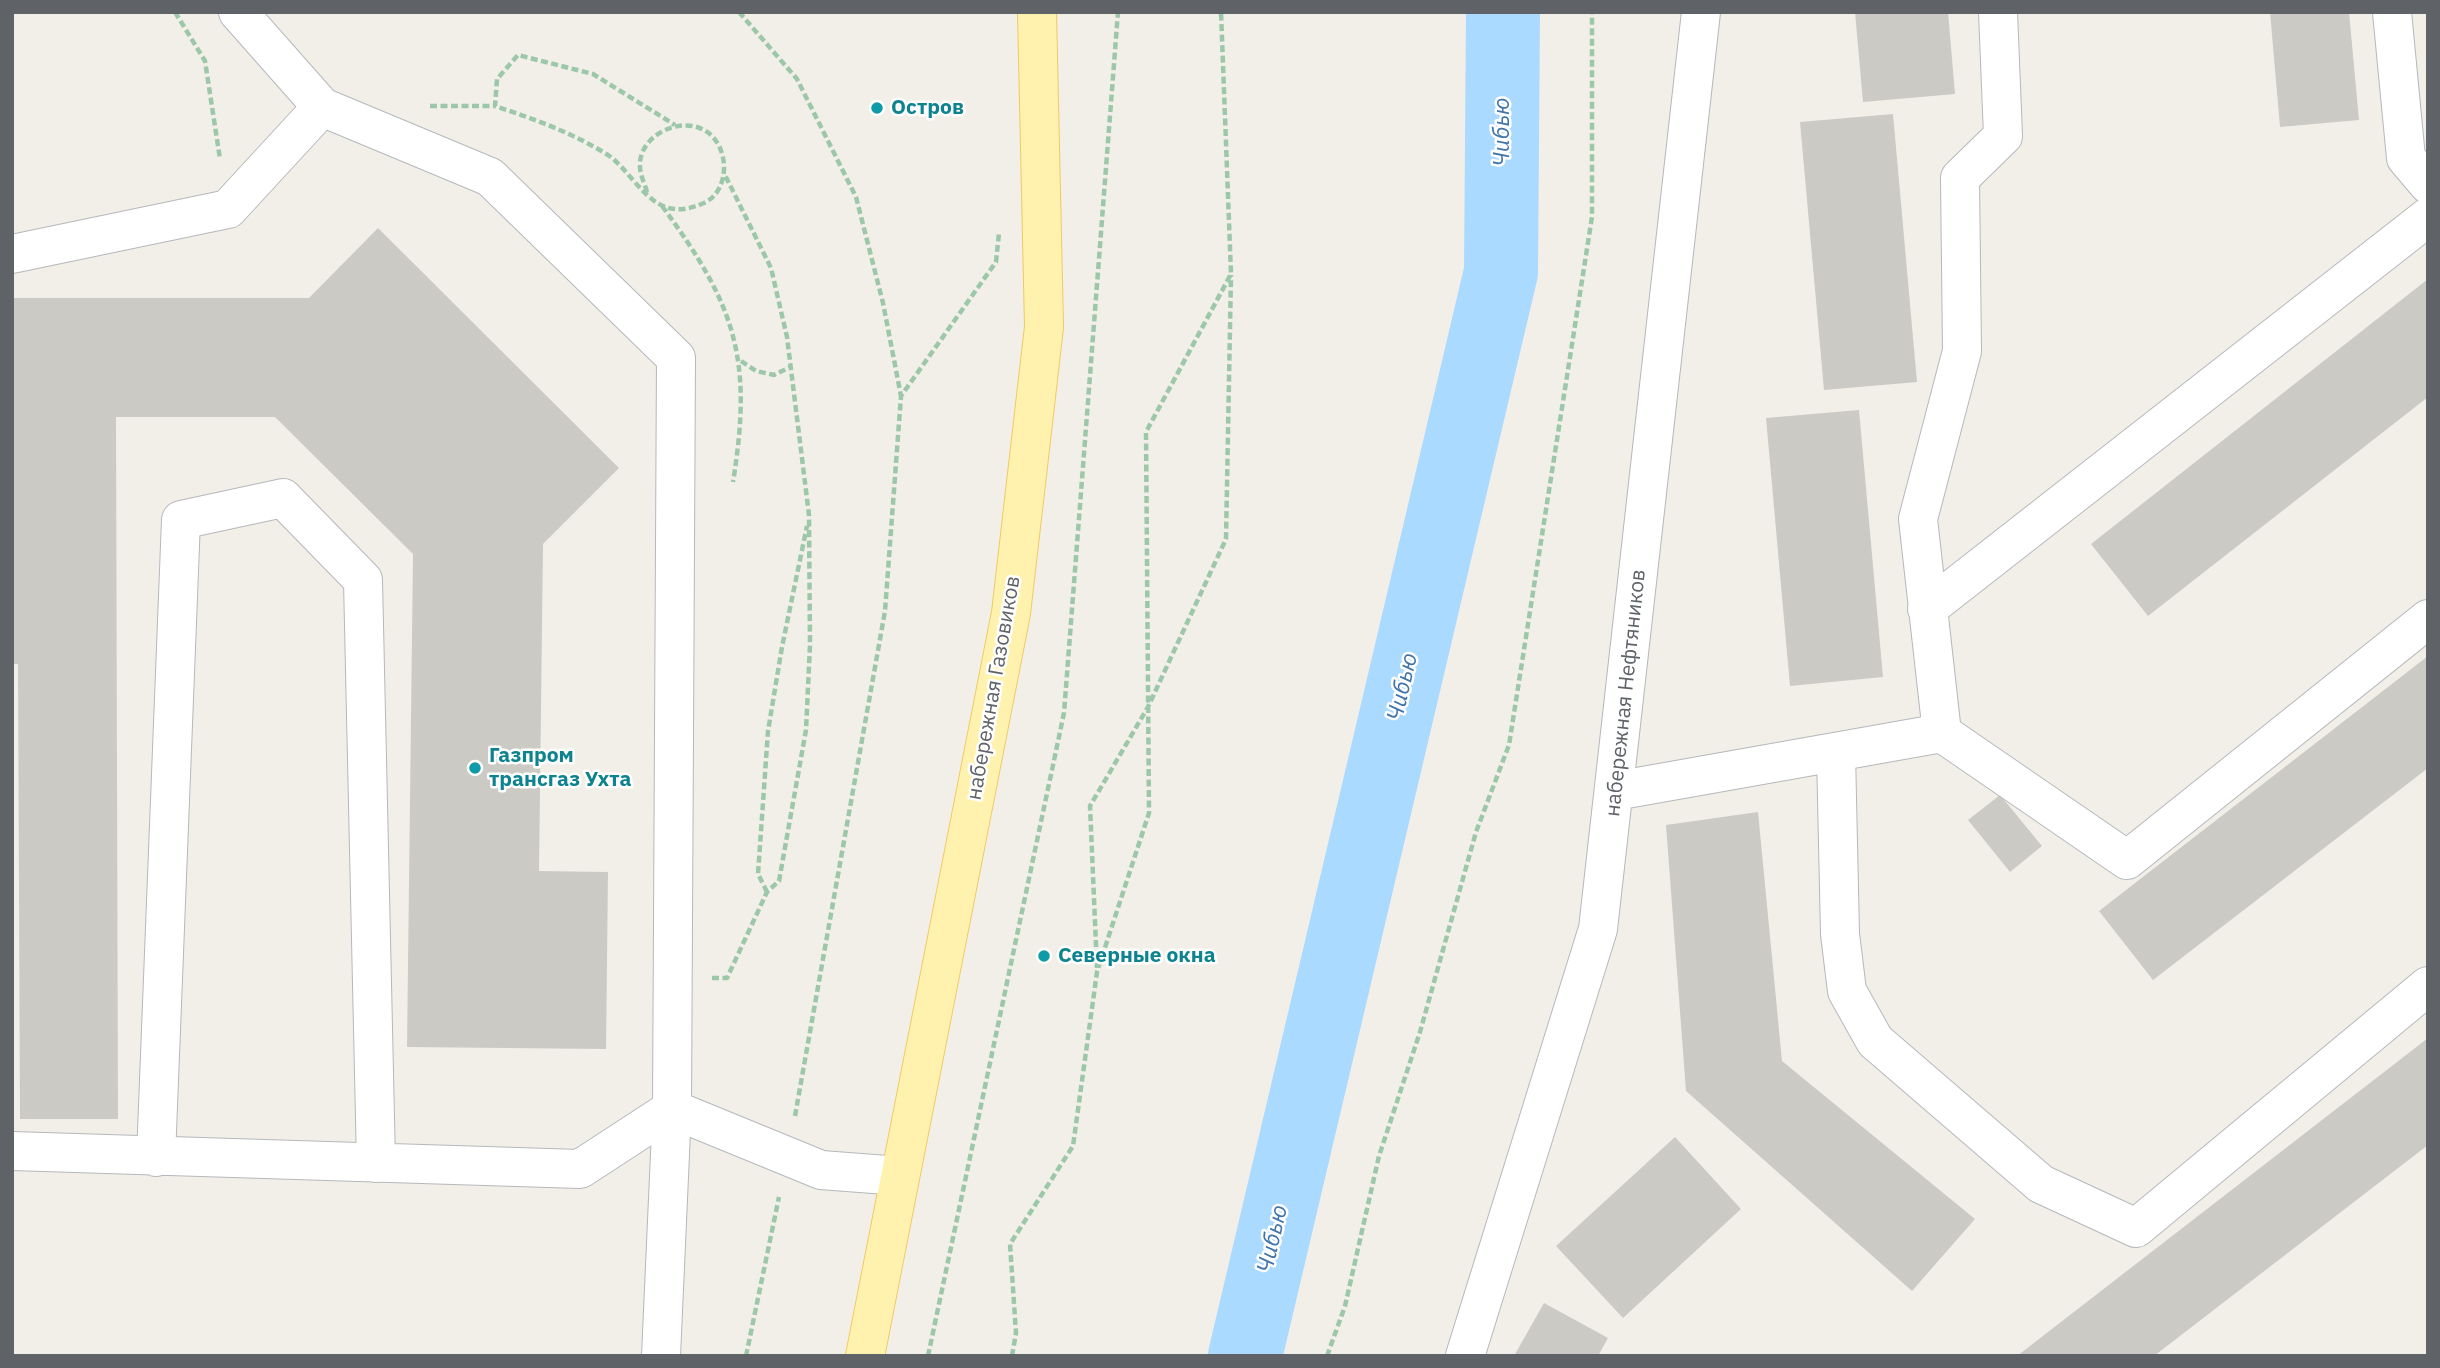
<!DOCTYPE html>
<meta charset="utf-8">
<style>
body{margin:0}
#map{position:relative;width:2440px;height:1368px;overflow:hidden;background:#f1efe8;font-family:"IBM Plex Sans",sans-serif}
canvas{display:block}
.frame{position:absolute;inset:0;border:14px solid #5f6368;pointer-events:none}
</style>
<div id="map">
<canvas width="2440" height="1368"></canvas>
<div class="frame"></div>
</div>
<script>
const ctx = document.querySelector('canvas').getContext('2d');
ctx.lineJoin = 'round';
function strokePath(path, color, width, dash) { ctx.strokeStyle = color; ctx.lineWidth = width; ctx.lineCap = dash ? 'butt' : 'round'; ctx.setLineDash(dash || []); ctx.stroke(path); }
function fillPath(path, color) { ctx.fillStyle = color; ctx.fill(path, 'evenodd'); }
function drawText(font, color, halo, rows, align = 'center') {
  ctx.font = font + ' "IBM Plex Sans",sans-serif'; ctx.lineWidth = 5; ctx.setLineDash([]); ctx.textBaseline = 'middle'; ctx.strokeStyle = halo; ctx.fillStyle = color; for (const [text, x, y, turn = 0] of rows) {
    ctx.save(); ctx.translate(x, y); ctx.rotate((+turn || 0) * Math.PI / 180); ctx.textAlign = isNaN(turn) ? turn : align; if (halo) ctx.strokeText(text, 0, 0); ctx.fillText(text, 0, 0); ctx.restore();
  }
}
strokePath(new Path2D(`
 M 1245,1356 L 1501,272 L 1503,12`), '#aadaff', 74);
fillPath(new Path2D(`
 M 1855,12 L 1948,12 L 1955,94 L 1863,102 Z
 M 2270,12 L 2349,12 L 2359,120 L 2280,127 Z
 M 1893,114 L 1917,382 L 1824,390 L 1800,122 Z
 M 378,228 L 619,468 L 543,544 L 539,871 L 608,872 L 606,1049 L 407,1047 L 413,554 L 275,417 L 116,417 L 118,1119 L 20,1119 L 18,664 L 12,664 L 12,298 L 309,298 Z
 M 2428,279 L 2428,397 L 2148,616 L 2091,544 Z
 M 1859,410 L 1883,677 L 1790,686 L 1766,418 Z
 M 2428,656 L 2428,768 L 2153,980 L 2099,911 Z
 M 2000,795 L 2042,846 L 2010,872 L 1968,820 Z
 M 1758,812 L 1782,1061 L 1975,1219 L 1912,1291 L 1686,1091 L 1666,825 Z
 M 2428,1038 L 2428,1145 L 2154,1356 L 2017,1356 Z
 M 1675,1137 L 1741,1209 L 1623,1318 L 1556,1246 Z
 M 1544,1303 L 1608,1338 L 1598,1356 L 1514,1356 Z`), '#cccac5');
const minor = new Path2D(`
 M 238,12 L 322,107 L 490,177 L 676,358 L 672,1109 L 821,1170 L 900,1176
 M 2392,12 L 2406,158 L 2428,184
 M 12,254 L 228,209 L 322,107
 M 1927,609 L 2428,217
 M 1942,733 L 2127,860 L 2428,619
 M 1836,753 L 1840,934 L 1847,991 L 1875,1041 L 2041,1184 L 2136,1228 L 2428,986
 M 1615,791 L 1942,733 L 1918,519 L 1962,351 L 1960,178 L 2003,136 L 1998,12
 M 12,1151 L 580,1169 L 672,1109
 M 156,1157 L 181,520 L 283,498 L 363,580 L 376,1163
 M 661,1356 L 672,1109
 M 1465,1356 L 1598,929 L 1701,12`);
const major = new Path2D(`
 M 865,1356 L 1011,613 L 1044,327 L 1037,12`);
strokePath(minor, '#b5b8bc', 40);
strokePath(major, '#f2c960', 40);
strokePath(new Path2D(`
 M 175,12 L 205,61 L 220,159
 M 739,12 L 797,79 L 856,197 L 883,303 L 901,396
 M 430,106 L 495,106
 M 647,192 C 645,184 640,175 640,167 C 638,137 677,117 702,129 C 730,142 732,190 704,203 C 690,209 677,212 663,206 C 641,196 627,168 608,155 C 573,133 534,119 495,106 L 497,79 L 518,55 L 593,74 L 675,125
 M 662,206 C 736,306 753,359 733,482
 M 741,361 L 756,371 L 774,375 L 790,367
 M 767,892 L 758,874 L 768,731 L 782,647 L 807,526
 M 1097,968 L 1090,806 L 1148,707 L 1226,539 L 1231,275
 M 712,978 L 727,978 L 767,892 L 779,881 L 806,730 L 810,645 L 809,515 L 787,337 L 771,268 L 725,175
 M 795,1116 L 885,611 L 901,396 L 996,262 L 999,233
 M 746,1356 L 779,1197
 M 928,1356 L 1064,713 L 1118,12
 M 1012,1356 L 1016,1333 L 1010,1244 L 1073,1146 L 1097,972 L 1149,813 L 1146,432 L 1231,274 L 1221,12
 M 1327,1356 L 1345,1306 L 1379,1156 L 1420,1032 L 1476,832 L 1509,745 L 1592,217 L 1592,12`), '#9cc7a9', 4.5, [7, 3.5]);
strokePath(minor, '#fff', 38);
strokePath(major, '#fff2af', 38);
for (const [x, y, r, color] of [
 [877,108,7,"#0f9aa8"],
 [475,768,7,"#0f9aa8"],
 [1044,956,7,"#0f9aa8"]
]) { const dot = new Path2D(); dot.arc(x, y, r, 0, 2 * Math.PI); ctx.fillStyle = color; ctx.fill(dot); strokePath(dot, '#fff', 2.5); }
drawText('bold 21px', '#0d838f', '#fff', [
 ["Остров",891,108],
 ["Газпром",489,756],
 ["трансгаз Ухта",489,780],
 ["Северные окна",1058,956]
], 'left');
drawText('21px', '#5f6368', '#fff', [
 ["набережная Газовиков",994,688,-80],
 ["набережная Нефтяников",1626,693,-84]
]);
drawText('italic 23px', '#4174aa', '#fff', [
 ["Чибью",1502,132,-90],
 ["Чибью",1403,687,-77],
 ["Чибью",1273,1239,-77]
]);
</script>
